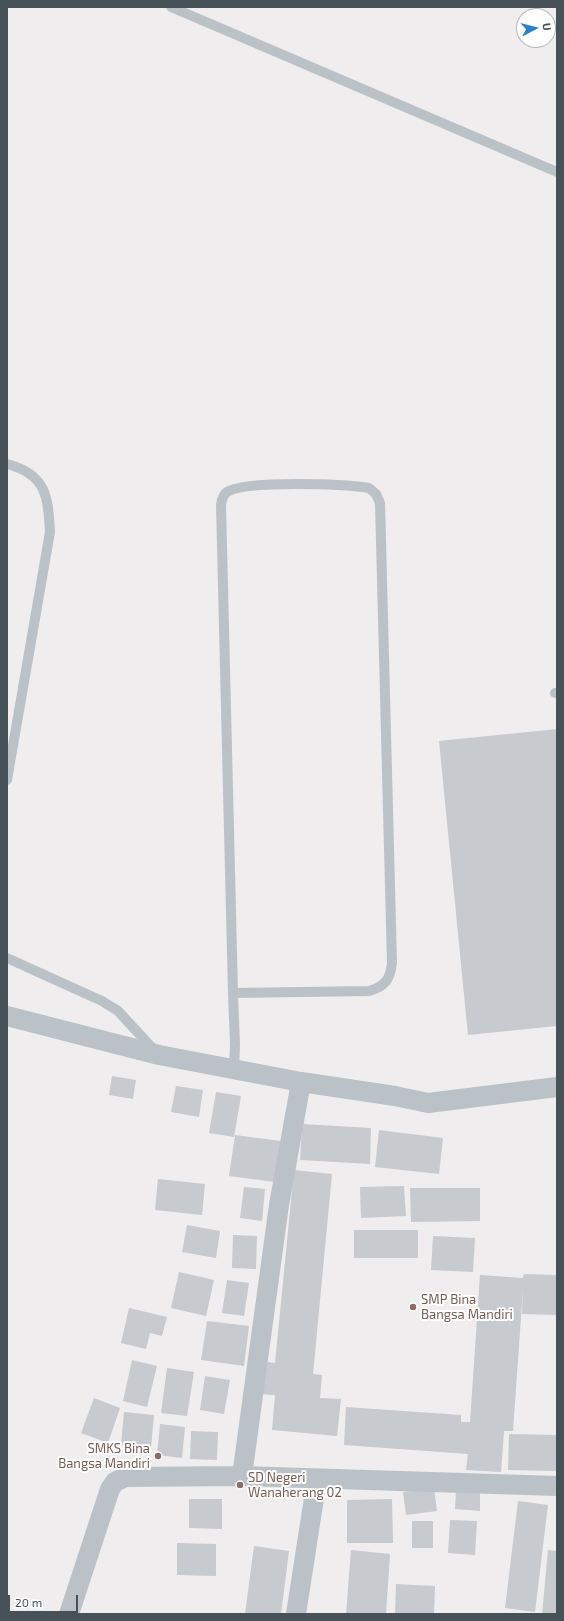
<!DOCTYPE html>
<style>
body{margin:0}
#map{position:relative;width:564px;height:1621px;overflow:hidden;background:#efeded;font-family:"Exo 2",sans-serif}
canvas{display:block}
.frame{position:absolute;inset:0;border:8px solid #475158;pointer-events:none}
.north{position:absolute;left:516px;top:8px;width:40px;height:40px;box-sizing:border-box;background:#fff;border:1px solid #b5b9bc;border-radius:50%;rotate:83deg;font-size:11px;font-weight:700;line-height:16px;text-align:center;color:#475158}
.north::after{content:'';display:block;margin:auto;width:14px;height:18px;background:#2d7ec9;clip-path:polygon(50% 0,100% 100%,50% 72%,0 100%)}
.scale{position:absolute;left:8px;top:1595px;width:70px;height:18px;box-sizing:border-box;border:2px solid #475158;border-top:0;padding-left:5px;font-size:12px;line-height:14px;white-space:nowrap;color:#475158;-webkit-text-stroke:3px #fff;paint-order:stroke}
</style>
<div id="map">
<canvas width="564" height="1621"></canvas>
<div class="frame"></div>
<div class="north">U</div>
<div class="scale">20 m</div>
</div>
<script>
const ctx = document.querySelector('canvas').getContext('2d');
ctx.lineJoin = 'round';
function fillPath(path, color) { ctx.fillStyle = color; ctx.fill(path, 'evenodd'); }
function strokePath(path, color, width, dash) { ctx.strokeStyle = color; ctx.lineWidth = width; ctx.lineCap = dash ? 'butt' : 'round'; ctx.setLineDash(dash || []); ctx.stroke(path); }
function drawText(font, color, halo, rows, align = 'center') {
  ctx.font = font + ' "Exo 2",sans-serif'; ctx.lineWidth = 4; ctx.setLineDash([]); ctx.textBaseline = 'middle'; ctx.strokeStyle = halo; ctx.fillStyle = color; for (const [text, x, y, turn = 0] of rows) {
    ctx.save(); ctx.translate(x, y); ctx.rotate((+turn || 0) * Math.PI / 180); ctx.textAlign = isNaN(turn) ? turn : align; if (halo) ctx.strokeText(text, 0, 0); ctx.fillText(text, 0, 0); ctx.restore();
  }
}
fillPath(new Path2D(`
 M 557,729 L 557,1026 L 468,1035 L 439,741 Z
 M 112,1076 L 136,1080 L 133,1099 L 109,1095 Z
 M 176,1086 L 203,1090 L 199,1117 L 171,1112 Z
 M 216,1092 L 241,1096 L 234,1137 L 209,1133 Z
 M 302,1124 L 371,1128 L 370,1164 L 300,1160 Z
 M 379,1130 L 443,1138 L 439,1174 L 375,1167 Z
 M 235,1135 L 281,1141 L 275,1182 L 229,1176 Z
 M 294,1170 L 332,1174 L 313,1374 L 322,1375 L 320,1398 L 341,1399 L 337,1436 L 272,1430 L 275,1395 L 258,1394 L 261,1361 L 275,1363 Z
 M 158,1179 L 205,1184 L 202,1215 L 155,1210 Z
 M 404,1186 L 406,1216 L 361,1218 L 360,1187 Z
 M 244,1187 L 265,1189 L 262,1221 L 240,1218 Z
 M 410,1188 L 480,1188 L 480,1221 L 411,1222 Z
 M 187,1225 L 220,1231 L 216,1258 L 182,1252 Z
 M 354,1230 L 418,1230 L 418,1258 L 354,1258 Z
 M 233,1235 L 257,1236 L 256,1269 L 232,1268 Z
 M 433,1236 L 475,1238 L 473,1272 L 431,1270 Z
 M 179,1272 L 214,1280 L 206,1316 L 171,1308 Z
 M 524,1274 L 557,1275 L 557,1315 L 522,1314 L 523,1289 L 513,1431 L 504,1431 L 501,1472 L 466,1470 L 468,1454 L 344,1445 L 346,1407 L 461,1415 L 461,1422 L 470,1422 L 480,1275 L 523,1278 Z
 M 227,1280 L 249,1283 L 244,1316 L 222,1313 Z
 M 129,1308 L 167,1317 L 162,1336 L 150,1333 L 146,1349 L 121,1343 Z
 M 207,1321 L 249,1326 L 244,1366 L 201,1360 Z
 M 132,1360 L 157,1366 L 147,1407 L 123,1401 Z
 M 167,1368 L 194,1372 L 187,1416 L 161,1413 Z
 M 205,1376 L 230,1380 L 224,1414 L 200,1410 Z
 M 94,1398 L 120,1408 L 108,1443 L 81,1433 Z
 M 124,1412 L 154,1415 L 151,1448 L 121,1445 Z
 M 160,1424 L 185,1427 L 182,1458 L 157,1455 Z
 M 191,1431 L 218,1432 L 217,1460 L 190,1459 Z
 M 509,1434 L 557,1435 L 557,1471 L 508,1470 Z
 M 434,1488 L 437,1511 L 406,1515 L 403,1492 Z
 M 456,1490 L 480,1491 L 480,1511 L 455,1509 Z
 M 189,1499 L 222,1499 L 222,1529 L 189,1528 Z
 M 392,1499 L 393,1543 L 347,1543 L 347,1500 Z
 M 518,1501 L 548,1505 L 535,1612 L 505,1608 Z
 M 450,1520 L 477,1521 L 475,1555 L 448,1553 Z
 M 412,1521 L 433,1521 L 433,1548 L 412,1548 Z
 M 177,1543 L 216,1544 L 216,1576 L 177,1575 Z
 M 254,1546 L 289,1551 L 281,1614 L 245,1614 Z
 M 351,1550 L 390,1554 L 386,1614 L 346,1614 Z
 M 548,1550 L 557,1551 L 557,1614 L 542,1614 Z
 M 396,1584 L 435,1586 L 434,1614 L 395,1614 Z`), '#c7cacf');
strokePath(new Path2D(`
 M 171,7 L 557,172
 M 7,464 C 46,474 48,496 50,532 L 7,780
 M 555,693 L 557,693
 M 7,958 L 102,1001 L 118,1011 L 155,1051
 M 233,993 L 369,991 C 386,986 390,979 392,963 L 380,503 L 376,494 L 369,488 C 344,484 246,480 227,492 C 222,496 222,500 221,505 L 233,993 L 235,1045 L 234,1069`), '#bac2c8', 10);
strokePath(new Path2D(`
 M 7,1016 L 159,1055 L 301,1082 L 395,1096 L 428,1103 L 557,1087
 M 242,1476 L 279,1205 L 301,1082
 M 69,1614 L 110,1489 L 115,1482 L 125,1477 L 242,1476 L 557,1486
 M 296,1614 L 317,1479`), '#bac2c8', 20);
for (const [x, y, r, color] of [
 [413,1307,4,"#8d6e63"],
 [158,1456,4,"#8d6e63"],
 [240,1485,4,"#8d6e63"]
]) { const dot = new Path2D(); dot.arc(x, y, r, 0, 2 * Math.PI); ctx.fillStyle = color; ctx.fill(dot); strokePath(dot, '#fff', 1.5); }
drawText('13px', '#785e54', '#fff', [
 ["SMP Bina",421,1300],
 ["Bangsa Mandiri",421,1315],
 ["SMKS Bina",150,1449,"right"],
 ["Bangsa Mandiri",150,1464,"right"],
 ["SD Negeri",248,1478],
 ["Wanaherang 02",248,1493]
], 'left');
</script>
